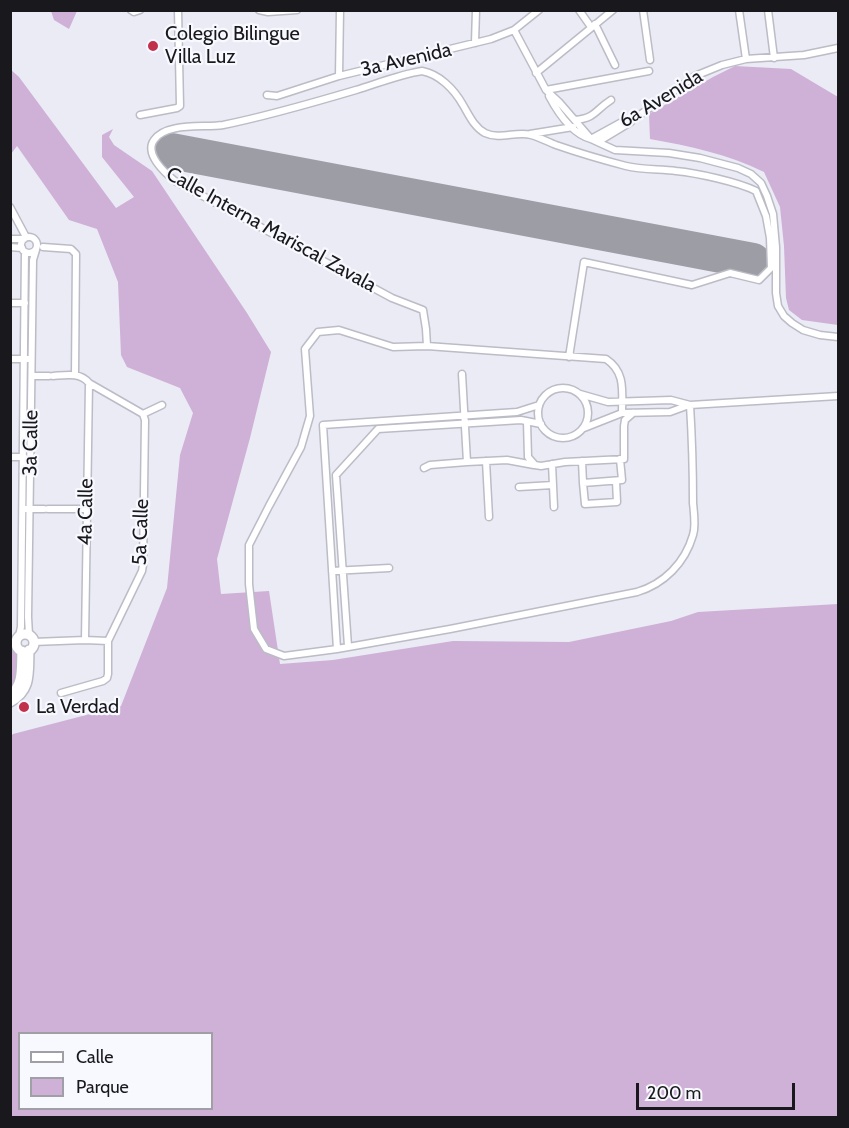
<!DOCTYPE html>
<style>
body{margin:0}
#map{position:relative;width:849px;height:1128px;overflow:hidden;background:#eaebf5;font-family:Cabin,sans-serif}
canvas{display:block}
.frame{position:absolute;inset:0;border:12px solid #19191d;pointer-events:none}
.legend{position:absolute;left:18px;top:1032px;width:195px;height:78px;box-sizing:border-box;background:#f8f9ff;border:2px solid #9f9fa5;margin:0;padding:8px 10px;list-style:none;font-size:18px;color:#19191d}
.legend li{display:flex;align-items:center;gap:12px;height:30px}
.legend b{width:30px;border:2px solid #9f9fa5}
.scale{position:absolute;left:636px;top:1083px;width:159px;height:27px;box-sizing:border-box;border:3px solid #19191d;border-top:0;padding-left:8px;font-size:18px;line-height:21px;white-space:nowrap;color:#19191d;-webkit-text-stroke:4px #f8f9ff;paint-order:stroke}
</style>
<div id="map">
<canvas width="849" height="1128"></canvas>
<div class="frame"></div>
<ul class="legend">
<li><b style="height:8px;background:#fff"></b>Calle</li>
<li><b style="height:16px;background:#cfb0d7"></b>Parque</li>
</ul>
<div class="scale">200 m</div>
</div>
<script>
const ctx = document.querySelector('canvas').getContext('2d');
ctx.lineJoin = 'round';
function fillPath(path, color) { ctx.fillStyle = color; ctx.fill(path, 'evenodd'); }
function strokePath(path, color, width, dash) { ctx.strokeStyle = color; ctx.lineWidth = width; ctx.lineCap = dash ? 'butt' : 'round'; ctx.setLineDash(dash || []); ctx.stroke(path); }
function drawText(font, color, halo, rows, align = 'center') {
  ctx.font = font + ' Cabin,sans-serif'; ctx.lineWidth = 4.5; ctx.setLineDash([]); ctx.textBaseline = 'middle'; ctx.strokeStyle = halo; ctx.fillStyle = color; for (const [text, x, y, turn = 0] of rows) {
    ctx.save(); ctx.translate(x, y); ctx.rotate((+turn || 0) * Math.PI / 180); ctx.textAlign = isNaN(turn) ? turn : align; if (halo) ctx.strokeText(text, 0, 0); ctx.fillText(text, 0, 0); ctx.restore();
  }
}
fillPath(new Path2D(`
 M 51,11 L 77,11 L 69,29 L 54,20 Z
 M 735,66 L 791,69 L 838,97 L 838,325 L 802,320 L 789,310 L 786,298 L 784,246 L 780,207 L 764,172 C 728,154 689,146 650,139 L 649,114 L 713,77 Z
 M 10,69 L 19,77 L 116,208 L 134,197 L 102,157 L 102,135 L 113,129 L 109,137 L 114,145 L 152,171 L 247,313 L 271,352 L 250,438 L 217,559 L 221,594 L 269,591 L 280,664 L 333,660 L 453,641 L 569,642 L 671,621 L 698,612 L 838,604 L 838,1117 L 11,1117 L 11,736 L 13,734 L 121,706 L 167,588 L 180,455 L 193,413 L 180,388 L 127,367 L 121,355 L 118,282 L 97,229 L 69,220 L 17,146 L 11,154 ZM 20,1034 L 212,1034 L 212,1108 L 20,1108 Z
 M 11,647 C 28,663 18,677 11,695 Z`), '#cfb0d7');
strokePath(new Path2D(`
 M 171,151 L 753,261`), '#9c9da5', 36);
const street = new Path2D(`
 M 131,10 L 134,12 L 140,10
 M 259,10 L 268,12 L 297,10
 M 579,10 L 591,27
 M 643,10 L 650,60
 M 739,10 L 746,59
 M 768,10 L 774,58
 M 595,24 L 615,65
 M 514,30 L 546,90 L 559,102 L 591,139 L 615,150 L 669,153 L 700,158 L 738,168 L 751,174 L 761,183 L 767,196 L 773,214 L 776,247 L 776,293 L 778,306 L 784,316 L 792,323 L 803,330 L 820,335 L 838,337
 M 475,43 L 476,10
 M 536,73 L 613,10
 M 339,76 L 340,10
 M 546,90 L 649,71
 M 267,95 L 277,96 L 339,76 L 491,39 L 514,30 L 539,10
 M 549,96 C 558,113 572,134 591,139
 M 140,115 L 177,108 L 180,106 L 178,10
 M 575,120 C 596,118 595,110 611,100
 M 530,134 L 573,127
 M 591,139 L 622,122 L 634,119 L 695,76 L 722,65 L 746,59 L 804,55 L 838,48
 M 598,142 L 631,122
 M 10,207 L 26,237
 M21 245a8 8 0 1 1 16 0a8 8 0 1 1-16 0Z
 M 10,239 L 24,239
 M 10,247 L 22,248
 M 43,247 L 71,249 L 76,254 L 75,375
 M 10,303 L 25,303
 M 427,346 L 426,329 L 423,310 L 392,298 L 175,181 C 165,173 144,154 154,140 C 166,122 204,128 223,125 C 268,116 312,103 356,90 C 376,84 401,74 422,71 C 439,74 454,89 463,105 C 469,115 474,127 485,133 C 500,140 516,131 531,135 C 539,137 548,142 556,145 C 579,153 603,160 626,166 C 642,170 660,169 676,171 C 697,173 738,182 756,191 L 766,216 L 770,238 L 771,268 L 759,280 L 730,273 L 692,285 L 584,262 L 569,357
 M 10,359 L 28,359
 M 462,374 L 467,462 L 507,460 L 534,465
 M 32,376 L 49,376
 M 53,376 C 66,375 80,372 89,383 L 143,414
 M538 413a25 25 0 1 1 50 0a25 25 0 1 1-50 0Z
 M 580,394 L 608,402 L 671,400 L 690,405 L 838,396
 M 622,413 C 622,392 626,372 606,359 L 427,346 L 393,347 L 339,330 L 318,332 L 305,349 L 310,416 L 301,447 L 269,506 L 249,545 L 249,584 L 254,629 L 266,649 L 284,656 L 337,649 L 450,629 L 637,592 C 664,584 685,563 693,535 C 696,526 694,513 693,503 C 693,470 692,437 690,405
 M 143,414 L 162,405
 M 527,422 L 528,457 L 535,465 L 541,466 L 565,462 L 624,459 L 624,426 L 625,420 L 633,413
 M 584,428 L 622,413 L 670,412 L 689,405
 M 10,457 L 24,457
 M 486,461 L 489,517
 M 582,461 L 583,483 L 622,480 L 620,459
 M 552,464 L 554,507
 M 424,468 L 430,465 L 467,462
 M 583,483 L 585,504 L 617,502 L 616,481
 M 519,487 L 553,485
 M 26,509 L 44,509
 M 48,509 L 86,509
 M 332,571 L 389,568
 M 29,635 L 28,617 L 33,260 L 36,250
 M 19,636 L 21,627 L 25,252
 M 85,640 L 89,383
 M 33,642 L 85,640 L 108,641
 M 348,646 L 336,475 L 378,429 L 521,420 L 541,424
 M 337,649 L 323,425 L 517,412 L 539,405
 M 61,693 L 103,681 L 107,678 L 108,674 L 108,641 L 142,571 L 143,565 L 145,420 L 143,414`);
const secondary = new Path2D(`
 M16 643a9 9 0 1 1 18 0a9 9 0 1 1-18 0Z
 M 10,695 C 24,685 21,667 22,651
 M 10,702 C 32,690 28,672 29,650`);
strokePath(street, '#bbbcc6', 9);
strokePath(secondary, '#bbbcc6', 12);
strokePath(street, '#fff', 6);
strokePath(secondary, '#fff', 9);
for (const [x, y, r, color] of [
 [153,46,6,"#c1314c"],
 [24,707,6,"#c1314c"]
]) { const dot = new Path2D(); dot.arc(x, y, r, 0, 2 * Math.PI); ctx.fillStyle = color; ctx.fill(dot); strokePath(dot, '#f8f9ff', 2); }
drawText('20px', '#19191d', '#f8f9ff', [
 ["Colegio Bilingue",165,34],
 ["Villa Luz",165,57],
 ["La Verdad",36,707]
], 'left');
drawText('20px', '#19191d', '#f8f9ff', [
 ["3a Avenida",406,60,-13],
 ["6a Avenida",661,99,-31],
 ["Calle Interna Mariscal Zavala",271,230,29],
 ["3a Calle",31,443,-89],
 ["4a Calle",86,512,-89],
 ["5a Calle",141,532,-88]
]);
</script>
